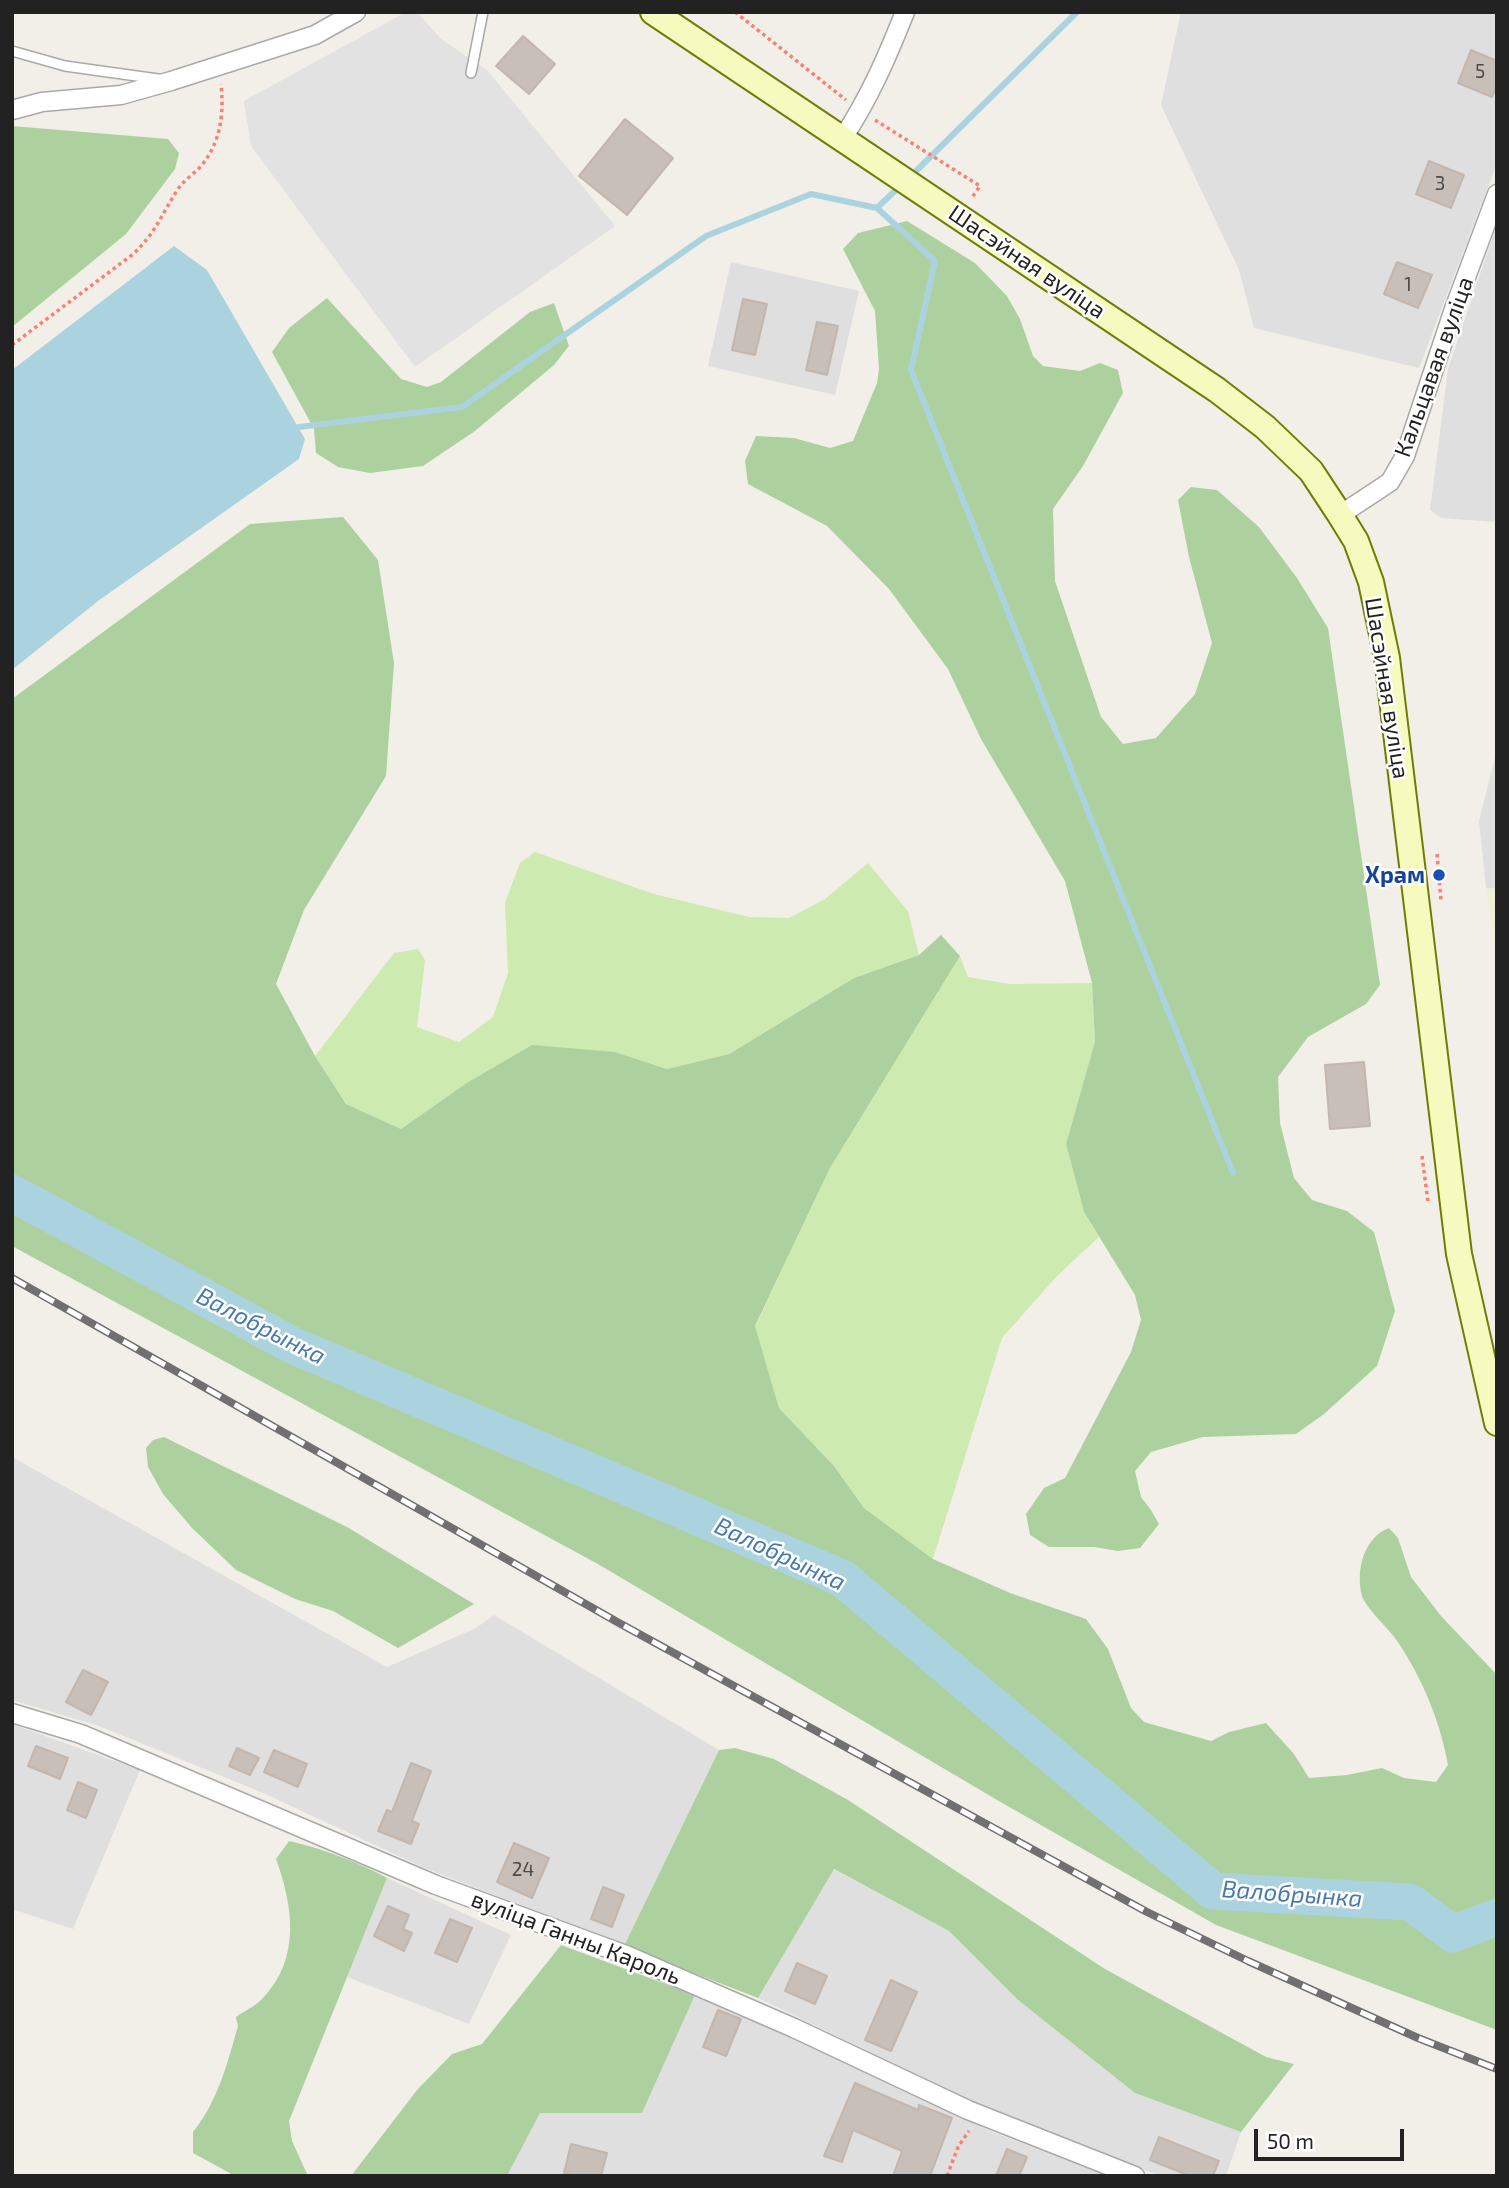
<!DOCTYPE html>
<meta charset="utf-8">
<style>
body{margin:0}
#map{position:relative;width:1509px;height:2188px;overflow:hidden;background:#f2efe9;font-family:"Exo 2",sans-serif}
canvas{display:block}
.frame{position:absolute;inset:0;border:14px solid #222;pointer-events:none}
.scale{position:absolute;left:1254px;top:2129px;width:150px;height:32px;box-sizing:border-box;border:4px solid #222;border-top:0;padding-left:9px;font-size:21px;line-height:24px;white-space:nowrap;color:#222;-webkit-text-stroke:5px #fff;paint-order:stroke}
</style>
<div id="map">
<canvas width="1509" height="2188"></canvas>
<div class="frame"></div>
<div class="scale">50 m</div>
</div>
<script>
const ctx = document.querySelector('canvas').getContext('2d');
ctx.lineJoin = 'round';
function fillPath(path, color) { ctx.fillStyle = color; ctx.fill(path, 'evenodd'); }
function strokePath(path, color, width, dash) { ctx.strokeStyle = color; ctx.lineWidth = width; ctx.lineCap = dash ? 'butt' : 'round'; ctx.setLineDash(dash || []); ctx.stroke(path); }
function drawText(font, color, halo, rows, align = 'center') {
  ctx.font = font + ' "Exo 2",sans-serif'; ctx.lineWidth = 5; ctx.setLineDash([]); ctx.textBaseline = 'middle'; ctx.strokeStyle = halo; ctx.fillStyle = color; for (const [text, x, y, turn = 0] of rows) {
    ctx.save(); ctx.translate(x, y); ctx.rotate((+turn || 0) * Math.PI / 180); ctx.textAlign = isNaN(turn) ? turn : align; if (halo) ctx.strokeText(text, 0, 0); ctx.fillText(text, 0, 0); ctx.restore();
  }
}
fillPath(new Path2D(`
 M 1181,12 L 1497,12 L 1497,163 L 1419,368 L 1254,328 L 1239,270 L 1161,105 Z
 M 1497,224 L 1497,522 L 1441,518 L 1430,510 L 1448,369 Z
 M 731,262 L 859,291 L 835,395 L 708,366 Z
 M 1497,749 L 1497,889 L 1486,888 L 1479,821 Z
 M 12,1457 L 387,1667 L 476,1628 L 494,1615 L 719,1750 L 624,1946 L 420,1866 L 261,1792 L 99,1726 L 12,1700 Z
 M 12,1724 L 140,1770 L 73,1929 L 12,1909 Z
 M 833,1869 L 949,1931 L 1018,2000 L 1135,2093 L 1241,2132 L 1226,2176 L 1160,2176 L 988,2109 L 758,1998 Z
 M 387,1878 L 511,1935 L 469,2024 L 347,1977 Z
 M 695,1995 L 787,2034 L 990,2131 L 1109,2176 L 507,2176 L 540,2113 L 642,2113 Z`), '#e0dfdf');
fillPath(new Path2D(`
 M 1486,888 L 1497,889 L 1497,958 Z`), '#eef0d5');
fillPath(new Path2D(`
 M 535,852 L 654,894 L 749,917 L 789,918 L 825,899 L 868,863 L 908,911 L 919,955 L 854,978 L 729,1054 L 667,1069 L 615,1052 L 465,1084 L 401,1129 L 346,1104 L 315,1056 L 394,953 L 418,949 L 425,960 L 417,1027 L 459,1042 L 493,1017 L 508,973 L 505,903 L 520,863 Z
 M 960,956 L 968,977 L 1010,984 L 1092,983 L 1095,1041 L 1066,1144 L 1084,1212 L 1099,1237 L 1057,1276 L 1002,1338 L 933,1559 L 864,1508 L 834,1466 L 779,1408 L 755,1327 L 830,1168 Z`), '#cdebb0');
fillPath(new Path2D(`
 M 12,126 L 168,139 L 179,153 L 175,169 L 126,234 L 12,327 Z
 M 907,221 L 975,263 L 1007,296 L 1020,319 L 1033,356 L 1043,366 L 1080,371 L 1100,363 L 1118,370 L 1123,393 L 1083,466 L 1053,509 L 1055,581 L 1101,717 L 1123,744 L 1156,738 L 1195,694 L 1212,643 L 1189,557 L 1178,500 L 1191,487 L 1217,490 L 1259,527 L 1297,578 L 1328,628 L 1380,985 L 1366,1004 L 1308,1037 L 1278,1077 L 1280,1123 L 1294,1178 L 1312,1200 L 1347,1211 L 1374,1232 L 1395,1311 L 1377,1366 L 1324,1414 L 1296,1434 L 1203,1437 L 1151,1452 L 1135,1471 L 1141,1497 L 1151,1510 L 1159,1524 L 1140,1548 L 1118,1551 L 1094,1547 L 1049,1547 L 1030,1535 L 1026,1514 L 1044,1488 L 1065,1478 L 1131,1352 L 1141,1320 L 1135,1295 L 1084,1212 L 1066,1144 L 1095,1041 L 1092,983 L 1065,881 L 981,739 L 948,669 L 889,589 L 827,526 L 748,484 L 745,461 L 756,436 L 794,438 L 830,448 L 853,441 L 877,383 L 879,369 L 875,311 L 843,249 L 858,233 Z
 M 327,298 L 401,379 L 427,387 L 441,382 L 530,312 L 554,303 L 569,346 L 554,365 L 475,431 L 423,466 L 370,473 L 338,467 L 316,453 L 314,429 L 272,352 L 289,328 Z
 M 343,517 L 378,560 L 394,663 L 386,776 L 304,910 L 276,984 L 315,1056 L 346,1104 L 401,1129 L 465,1084 L 532,1045 L 615,1052 L 667,1069 L 729,1054 L 854,978 L 919,955 L 941,935 L 960,956 L 830,1168 L 755,1326 L 779,1408 L 834,1466 L 864,1508 L 933,1559 L 1010,1593 L 1086,1619 L 1108,1649 L 1131,1708 L 1144,1722 L 1211,1741 L 1229,1732 L 1266,1723 L 1294,1754 L 1309,1778 L 1347,1775 L 1382,1768 L 1404,1778 L 1436,1782 L 1448,1765 C 1440,1721 1423,1680 1398,1642 C 1390,1630 1365,1607 1362,1596 C 1355,1571 1364,1537 1389,1528 L 1398,1538 L 1411,1577 L 1441,1616 L 1497,1675 L 1497,2030 L 1216,1925 L 997,1800 L 596,1563 L 12,1246 L 12,699 L 250,524 Z
 M 164,1437 L 347,1527 L 474,1604 L 398,1648 L 333,1611 L 295,1599 L 236,1570 L 192,1528 L 163,1494 L 148,1467 L 146,1448 L 153,1440 Z
 M 735,1748 L 774,1759 L 848,1800 L 1105,1969 L 1266,2057 L 1294,2064 L 1241,2132 L 1135,2093 L 1018,2000 L 949,1931 L 834,1869 L 758,1998 L 624,1946 L 719,1750 Z
 M 289,1841 C 324,1849 356,1861 387,1878 L 289,2121 L 292,2141 L 308,2176 L 235,2176 L 193,2153 L 193,2132 C 218,2101 227,2064 238,2026 L 236,2017 C 244,2011 256,2006 263,1998 C 301,1958 293,1906 276,1859 Z
 M 561,1945 L 695,1995 L 642,2113 L 540,2113 L 507,2176 L 351,2176 L 417,2090 L 452,2054 L 482,2044 Z`), '#add19e');
fillPath(new Path2D(`
 M 406,12 L 417,12 L 441,39 L 487,70 L 615,226 L 415,367 L 251,146 L 244,101 Z`), '#e2e2e2');
fillPath(new Path2D(`
 M 174,246 L 207,270 L 305,439 L 299,459 L 98,601 L 12,670 L 12,370 Z`), '#aad3df');
strokePath(new Path2D(`
 M 909,178 L 1077,12
 M 877,208 L 935,261 L 911,370 L 1233,1173
 M 299,427 L 462,407 L 706,236 L 811,194 L 877,208 L 901,185`), '#aad3df', 6);
strokePath(new Path2D(`
 M 12,1193 L 292,1345 L 842,1578 L 1213,1891 L 1410,1902 L 1453,1934 L 1497,1917`), '#aad3df', 37);
const building = new Path2D(`
 M 523,36 L 555,64 L 529,94 L 496,66 Z
 M 1471,50 L 1497,61 L 1497,85 L 1492,97 L 1458,83 Z
 M 625,119 L 673,158 L 627,215 L 579,176 Z
 M 1429,161 L 1464,175 L 1451,208 L 1416,194 Z
 M 1397,262 L 1432,275 L 1418,308 L 1384,294 Z
 M 743,299 L 767,304 L 755,355 L 732,350 Z
 M 817,322 L 838,326 L 827,375 L 806,370 Z
 M 1364,1062 L 1370,1126 L 1330,1129 L 1325,1065 Z
 M 83,1670 L 108,1682 L 91,1715 L 66,1702 Z
 M 36,1746 L 68,1758 L 60,1779 L 28,1766 Z
 M 237,1748 L 259,1758 L 250,1775 L 229,1766 Z
 M 274,1750 L 307,1764 L 298,1787 L 264,1772 Z
 M 411,1763 L 431,1771 L 412,1821 L 419,1824 L 411,1844 L 378,1831 L 387,1810 L 392,1812 Z
 M 78,1782 L 97,1790 L 86,1818 L 67,1810 Z
 M 514,1843 L 549,1858 L 532,1898 L 497,1882 Z
 M 603,1887 L 624,1895 L 612,1927 L 591,1919 Z
 M 388,1906 L 409,1915 L 403,1929 L 412,1933 L 404,1951 L 374,1936 Z
 M 450,1919 L 472,1928 L 457,1962 L 435,1953 Z
 M 797,1963 L 827,1976 L 815,2004 L 785,1991 Z
 M 891,1980 L 917,1992 L 891,2051 L 865,2040 Z
 M 718,2010 L 741,2019 L 726,2056 L 703,2047 Z
 M 855,2083 L 918,2110 L 919,2105 L 952,2118 L 930,2176 L 893,2176 L 902,2151 L 853,2130 L 842,2162 L 824,2156 Z
 M 1159,2137 L 1219,2161 L 1213,2176 L 1190,2176 L 1150,2160 Z
 M 571,2144 L 607,2153 L 601,2176 L 576,2176 L 564,2173 Z
 M 1007,2149 L 1027,2157 L 1019,2176 L 996,2176 Z`);
fillPath(building, '#c7bfb8');
strokePath(building, '#c4b6ab', 2);
const lane = new Path2D(`
 M 12,51 L 65,66 L 158,79
 M 471,73 L 483,12`);
const street = new Path2D(`
 M 12,110 L 42,102 L 121,95 L 171,81 L 315,35 L 356,12
 M 842,139 C 869,99 887,57 905,12
 M 1340,515 L 1390,482 L 1405,456 L 1453,312 L 1497,194
 M 12,1713 L 81,1734 L 436,1885 L 626,1955 L 794,2028 L 968,2110 L 1135,2176`);
const secondary = new Path2D(`
 M 653,12 L 1217,390 L 1265,427 L 1311,471 L 1340,515 L 1356,541 L 1371,582 L 1387,658 L 1459,1254 L 1497,1423`);
strokePath(lane, '#a9a9a9', 12);
strokePath(street, '#a9a9a9', 21);
strokePath(secondary, '#707d05', 28);
strokePath(new Path2D(`
 M 735,12 L 846,100
 M 875,120 L 980,186 L 971,199
 M 12,345 L 132,255 C 156,233 161,215 178,189 C 184,180 194,174 201,166 C 221,142 224,114 221,84
 M 1437,854 L 1441,901
 M 1422,1156 L 1428,1202
 M 947,2176 L 958,2147 L 969,2131`), '#fa8072', 3.5, [3.5, 3.5]);
strokePath(lane, '#fff', 9);
strokePath(street, '#fff', 18);
strokePath(secondary, '#f7fabf', 24);
const rail = new Path2D(`
 M 12,1278 L 619,1623 L 1147,1912 L 1248,1961 L 1418,2038 L 1497,2069`);
strokePath(rail, '#707070', 8);
strokePath(rail, '#fff', 5, [16]);
for (const [x, y, r, color] of [
 [1439,875,7,"#1a4fb4"]
]) { const dot = new Path2D(); dot.arc(x, y, r, 0, 2 * Math.PI); ctx.fillStyle = color; ctx.fill(dot); strokePath(dot, '#fff', 2.5); }
drawText('19px', '#4b4948', null, [
 ["5",1480,72],
 ["3",1440,184],
 ["1",1408,285],
 ["24",523,1870]
]);
drawText('23px', '#222', '#fff', [
 ["Шасэйная вуліца",1027,262,34],
 ["Кальцавая вуліца",1434,367,-70],
 ["Шасэйная вуліца",1387,688,81],
 ["вуліца Ганны Кароль",576,1938,21]
]);
drawText('bold 23px', '#164399', '#fff', [
 ["Храм",1425,875]
], 'right');
drawText('italic 24px', '#4a7aab', '#fff', [
 ["Валобрынка",261,1326,27],
 ["Валобрынка",780,1554,25],
 ["Валобрынка",1292,1894,4]
]);
</script>
